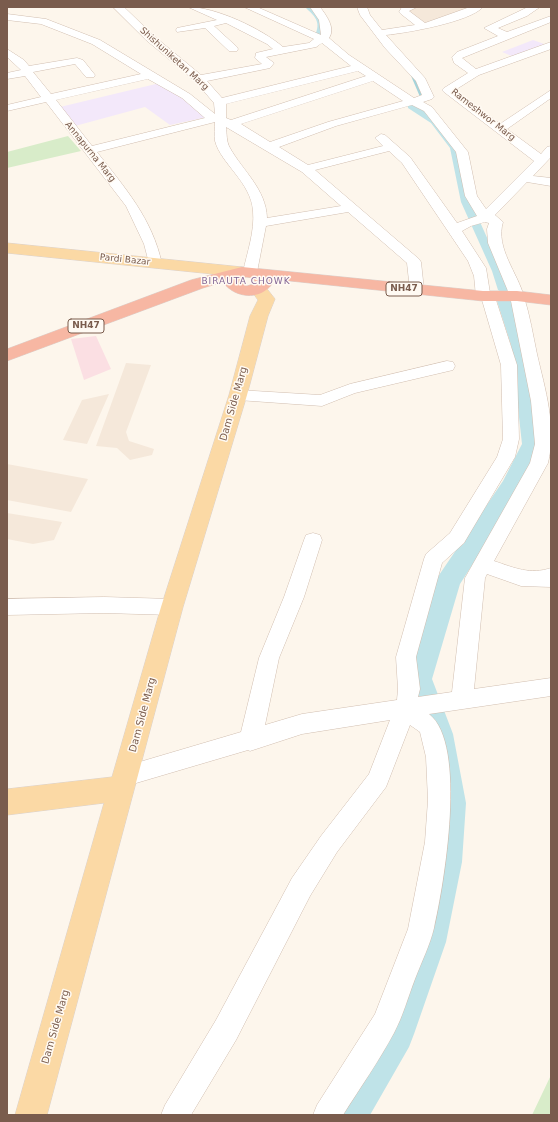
<!DOCTYPE html>
<style>
body{margin:0}
#map{position:relative;width:558px;height:1122px;overflow:hidden;background:#fdf6ec;font-family:"DejaVu Sans",sans-serif}
canvas{display:block}
.frame{position:absolute;inset:0;border:8px solid #7a5c4d;pointer-events:none}
</style>
<div id="map">
<canvas width="558" height="1122"></canvas>
<div class="frame"></div>
</div>
<script>
const ctx = document.querySelector('canvas').getContext('2d');
ctx.lineJoin = 'round';
function fillPath(path, color) { ctx.fillStyle = color; ctx.fill(path, 'evenodd'); }
function strokePath(path, color, width, dash) { ctx.strokeStyle = color; ctx.lineWidth = width; ctx.lineCap = dash ? 'butt' : 'round'; ctx.setLineDash(dash || []); ctx.stroke(path); }
function drawText(font, color, halo, rows, align = 'center') {
  ctx.font = font + ' "DejaVu Sans",sans-serif'; ctx.lineWidth = 3; ctx.setLineDash([]); ctx.textBaseline = 'middle'; ctx.strokeStyle = halo; ctx.fillStyle = color; for (const [text, x, y, turn = 0] of rows) {
    ctx.save(); ctx.translate(x, y); ctx.rotate((+turn || 0) * Math.PI / 180); ctx.textAlign = isNaN(turn) ? turn : align; if (halo) ctx.strokeText(text, 0, 0); ctx.fillText(text, 0, 0); ctx.restore();
  }
}
fillPath(new Path2D(`
 M 419,7 L 474,7 L 423,25 L 405,11 Z
 M 126,363 L 151,365 L 126,432 L 129,441 L 154,449 L 152,455 L 130,460 L 117,448 L 96,446 Z
 M 109,394 L 87,444 L 63,440 L 82,400 Z
 M 7,464 L 88,479 L 71,512 L 7,500 Z
 M 7,513 L 62,522 L 54,540 L 33,544 L 7,539 Z`), '#f5e8da');
fillPath(new Path2D(`
 M 533,40 L 547,45 L 514,57 L 502,52 Z
 M 160,83 L 212,116 L 170,125 L 145,107 L 75,126 L 60,107 Z`), '#f3e8fa');
fillPath(new Path2D(`
 M 96,336 L 111,369 L 84,380 L 71,339 Z`), '#fbdfe3');
fillPath(new Path2D(`
 M 68,136 L 81,151 L 7,168 L 7,152 Z
 M 551,1075 L 551,1115 L 532,1115 Z`), '#d8ecc9');
strokePath(new Path2D(`
 M 412,75 L 421,96
 M 423,106 L 423,114`), '#a5d3da', 2.5);
fillPath(new Path2D(`
 M 305,7 L 313,7 C 324,17 325,26 325,38 L 319,38 L 316,33 C 321,20 313,15 305,7 Z
 M 408,104 L 414,104 L 437,119 L 458,148 L 471,202 L 502,271 L 508,290 L 507,292 L 503,293 L 498,290 L 492,271 L 461,202 L 450,148 L 431,123 L 408,108 Z`), '#bfe3e8');
fillPath(new Path2D(`
 M 507,295 L 514,297 L 517,301 L 531,345 L 544,444 L 520,491 L 460,584 L 432,679 L 453,734 L 466,803 L 462,862 L 446,942 L 414,1034 L 409,1047 L 370,1115 L 330,1115 L 336,1102 L 382,1024 L 412,942 L 430,862 L 436,803 L 425,734 L 404,679 L 435,581 L 503,481 L 522,444 L 511,345 L 497,301 L 500,297 Z`), '#bfe3e8');
const minor = new Path2D(`
 M 113,7 L 124,7 L 154,36 L 201,75 L 262,64 L 255,58 L 256,53 L 273,49 L 267,44 L 226,23 L 214,26 L 237,47 L 238,49 L 237,51 L 229,51 L 205,28 L 177,32 L 176,30 L 177,28 L 217,20 L 188,7 C 216,7 262,29 283,47 L 309,43 L 314,39 L 244,7 L 257,7 L 321,35 L 319,20 L 310,7 L 320,7 C 326,15 336,28 329,38 L 349,55 L 414,98 L 422,95 L 416,81 L 385,48 L 360,15 L 357,7 L 367,7 L 370,15 L 382,30 L 415,25 L 401,14 L 399,12 L 402,7 L 417,7 L 409,11 L 425,23 L 470,7 L 483,7 C 470,22 406,33 386,35 L 425,78 L 434,97 L 432,99 L 423,102 L 432,107 L 468,152 L 477,196 L 486,209 L 534,161 L 444,92 L 442,90 L 444,88 L 468,73 L 454,63 L 452,57 L 457,52 L 498,36 L 484,28 L 528,7 L 540,7 L 527,16 L 498,28 L 507,32 L 551,16 L 551,22 L 462,58 L 476,69 L 551,42 L 551,49 L 479,75 L 455,90 L 500,124 L 551,90 L 551,98 L 507,129 L 541,154 L 547,147 L 551,146 L 551,157 L 533,176 L 551,178 L 551,186 L 527,182 L 495,215 L 503,222 C 495,248 518,273 524,297 C 530,316 533,335 537,354 C 545,389 557,427 548,463 L 494,561 C 515,568 530,575 551,568 L 551,587 L 521,586 L 487,574 L 485,578 L 474,689 L 551,678 L 551,696 L 429,714 C 468,744 444,885 434,928 C 430,945 421,963 415,979 C 408,997 403,1016 394,1033 C 379,1061 360,1088 343,1115 L 313,1115 L 317,1105 L 375,1014 L 408,929 L 425,842 L 428,800 L 426,757 L 420,732 L 410,725 L 386,787 L 337,852 L 310,896 L 236,1040 L 191,1115 L 161,1115 L 165,1105 L 216,1020 L 292,878 L 321,836 L 369,774 L 390,720 L 302,734 L 250,751 L 248,750 L 126,786 L 118,783 L 115,776 L 118,769 L 126,766 L 241,732 L 259,658 L 284,597 L 304,540 L 306,535 L 313,533 L 320,535 L 322,540 L 304,597 L 279,658 L 265,725 L 302,714 L 397,700 L 398,689 L 396,657 L 424,559 L 426,554 L 450,533 L 497,457 L 503,439 L 501,365 L 482,300 L 476,296 L 474,276 L 468,261 L 402,163 L 389,151 L 315,170 L 419,259 L 421,262 L 424,290 L 422,293 L 412,293 L 410,290 L 407,263 L 348,212 L 266,226 L 257,272 L 255,275 L 245,275 L 243,272 C 247,253 255,231 253,211 C 251,182 221,164 215,141 C 214,135 215,128 215,122 L 97,152 C 125,188 152,218 162,264 L 160,267 L 150,267 L 144,244 L 126,206 L 46,102 L 7,111 L 7,105 L 41,97 L 25,76 L 7,79 L 7,73 L 21,70 L 7,57 L 7,49 L 24,60 L 29,66 L 77,58 L 83,60 L 95,75 L 94,77 L 86,77 L 75,64 L 33,72 L 51,94 L 141,74 L 92,44 L 41,24 L 7,20 L 7,14 L 46,19 L 100,40 L 190,94 L 215,114 L 214,103 L 195,81 L 146,40 ZM 322,43 L 351,66 L 222,98 L 207,81 L 270,68 L 274,63 L 266,57 L 316,47 ZM 358,71 L 366,76 L 231,120 L 226,118 L 226,104 ZM 148,79 L 182,98 L 205,118 L 92,146 L 56,100 ZM 373,81 L 403,101 L 328,122 L 270,142 L 241,124 ZM 412,105 L 424,111 L 456,152 L 465,196 L 477,216 L 457,223 L 410,157 L 385,135 L 381,134 L 375,138 L 383,146 L 308,165 L 279,147 L 336,126 ZM 226,127 L 302,172 L 341,206 L 267,218 C 266,189 243,171 230,148 C 226,141 227,134 226,127 ZM 485,222 L 489,223 L 487,229 L 488,243 L 510,296 L 531,401 L 535,444 L 530,463 L 465,578 L 452,692 L 418,697 L 420,689 L 416,657 L 442,563 L 464,543 L 515,457 L 519,439 L 517,365 L 495,297 L 490,293 L 486,268 L 462,231 L 471,226 Z
 M 447,361 L 453,362 L 455,366 L 453,370 L 355,393 L 322,406 L 238,400 L 232,399 L 230,395 L 232,391 L 238,390 L 320,395 L 350,384 Z
 M 104,597 L 172,599 L 179,601 L 182,607 L 179,613 L 172,615 L 104,613 L 7,615 L 7,599 Z`);
const major = new Path2D(`
 M 7,243 L 242,267 L 248,269 L 250,272 L 248,275 L 242,277 L 7,253 Z
 M 258,284 L 264,285 L 275,299 L 268,316 L 247,395 L 183,607 L 47,1115 L 15,1115 L 104,803 L 7,815 L 7,789 L 112,777 L 161,607 L 229,395 L 250,316 L 258,300 L 250,289 L 252,285 Z`);
const highway = new Path2D(`
 M 242,267 L 483,291 L 517,291 L 551,295 L 551,305 L 517,301 L 483,301 L 271,279 L 272,284 C 260,301 234,298 223,282 L 203,288 L 7,361 L 7,349 L 191,280 ZM 246,277 L 253,278 L 256,283 L 247,286 L 240,282 Z`);
strokePath(minor, '#d1beb0', 1);
strokePath(major, '#dad1cd', 1);
strokePath(highway, '#dad1cd', 1);
fillPath(minor, '#fff');
fillPath(major, '#fbd9a5');
fillPath(highway, '#f7b7a3');
drawText('9px', '#7a5c4d', '#fffaf3', [
 ["Shishuniketan Marg",174,59,42],
 ["Rameshwor Marg",483,115,38],
 ["Annapurna Marg",90,152,51],
 ["Pardi Bazar",125,260,6]
]);
ctx.letterSpacing = '1px';
drawText('9px', '#846695', '#fffaf3', [
 ["BIRAUTA CHOWK",246,282]
]);
ctx.letterSpacing = '0px';
for (const [x, y, w] of [
 [404,289,36],
 [86,326,36]
]) { const box = new Path2D(); box.roundRect(x - w / 2, y - 7, w, 14, 3); ctx.fillStyle = '#fffaf3'; ctx.fill(box); strokePath(box, '#7a5c4d', 1); }
drawText('bold 9px', '#7a5c4d', null, [
 ["NH47",404,289],
 ["NH47",86,326]
]);
drawText('10px', '#7a5c4d', '#fffaf3', [
 ["Dam Side Marg",234,404,-74],
 ["Dam Side Marg",143,715,-75],
 ["Dam Side Marg",56,1027,-74]
]);
</script>
